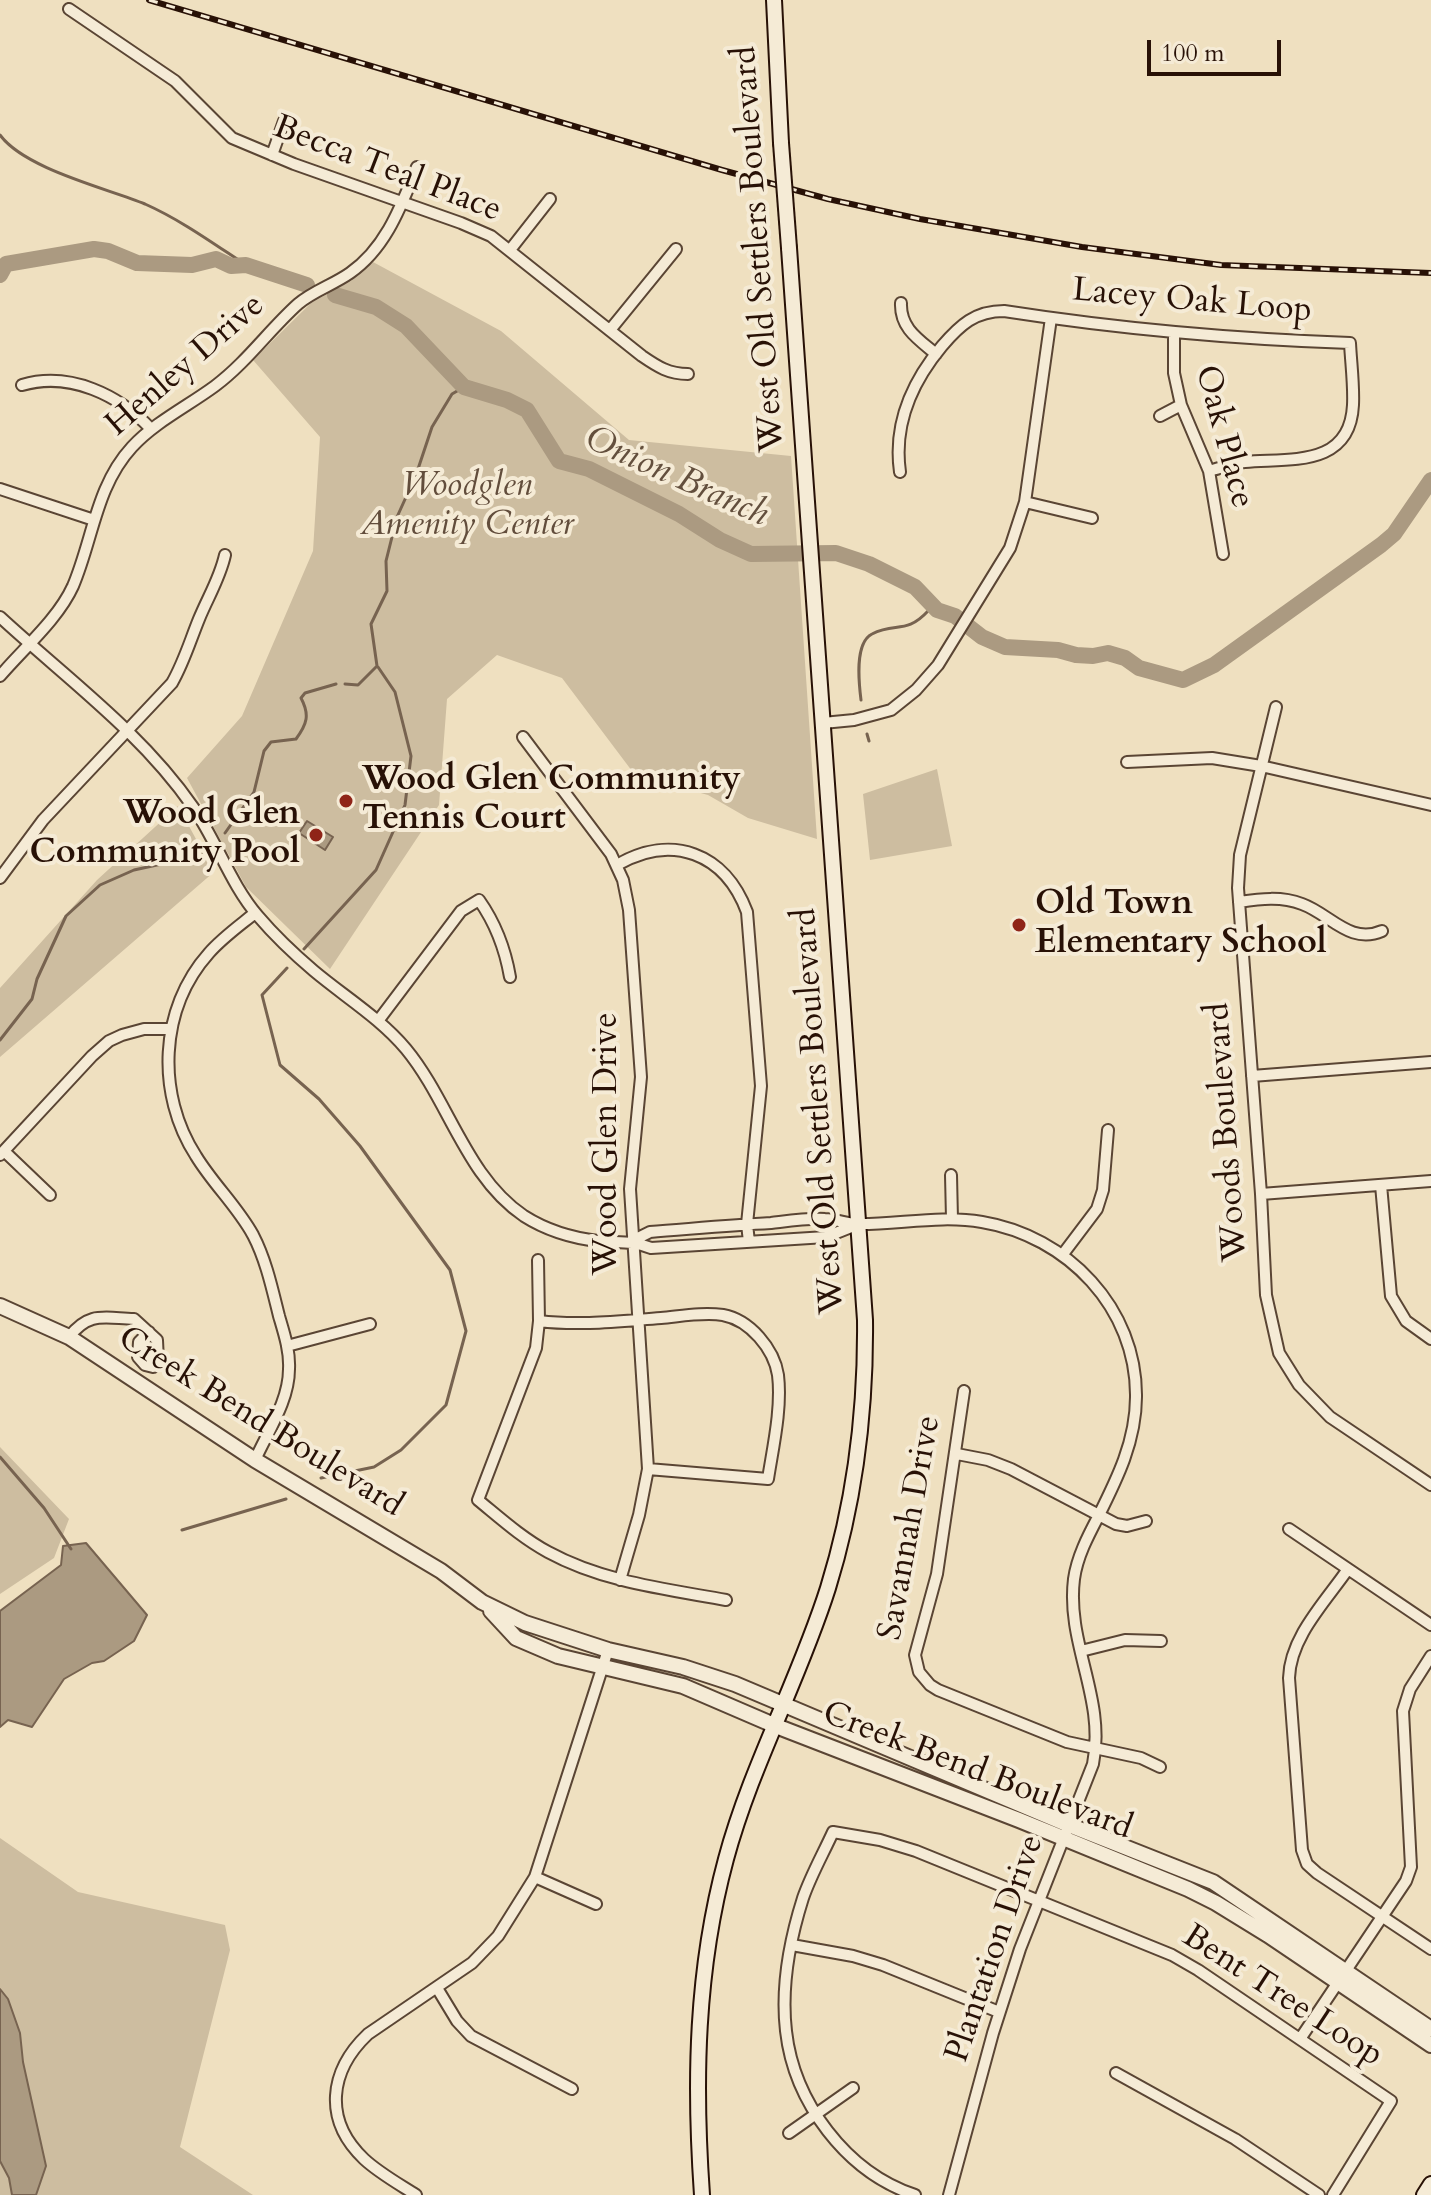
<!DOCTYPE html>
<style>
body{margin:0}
#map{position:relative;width:1431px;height:2195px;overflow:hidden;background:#efe0c0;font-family:Cardo,serif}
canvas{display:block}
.scale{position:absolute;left:1147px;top:40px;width:134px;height:36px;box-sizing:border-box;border:4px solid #281106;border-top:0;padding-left:10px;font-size:24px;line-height:28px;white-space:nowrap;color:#281106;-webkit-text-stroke:6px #f5ebd6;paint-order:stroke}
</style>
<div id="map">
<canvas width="1431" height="2195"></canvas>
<div class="scale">100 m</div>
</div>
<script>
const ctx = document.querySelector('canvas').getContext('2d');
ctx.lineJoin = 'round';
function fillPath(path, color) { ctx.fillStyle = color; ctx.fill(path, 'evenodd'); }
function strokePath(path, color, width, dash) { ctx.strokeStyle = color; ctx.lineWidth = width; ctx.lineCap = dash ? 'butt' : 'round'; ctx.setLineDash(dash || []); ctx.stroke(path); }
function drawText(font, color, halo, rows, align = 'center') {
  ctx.font = font + ' Cardo,serif'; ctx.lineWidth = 8; ctx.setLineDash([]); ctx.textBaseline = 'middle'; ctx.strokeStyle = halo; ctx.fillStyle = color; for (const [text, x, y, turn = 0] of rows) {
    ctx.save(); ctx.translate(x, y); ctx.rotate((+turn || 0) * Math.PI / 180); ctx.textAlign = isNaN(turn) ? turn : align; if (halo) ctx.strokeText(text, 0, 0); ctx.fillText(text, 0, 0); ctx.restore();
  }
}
fillPath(new Path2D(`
 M 373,262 L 501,331 L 629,440 L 791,456 L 817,839 L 748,818 L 708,795 L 635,775 L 562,678 L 497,655 L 447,699 L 439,805 L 330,969 L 246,887 L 187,778 L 242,716 L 313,551 L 320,437 L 253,360 L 311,303 L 351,281 Z
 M 937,769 L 952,846 L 870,860 L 863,794 Z
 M 178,806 L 214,872 L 0,1057 L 0,988 L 97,880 Z
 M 0,1447 L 69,1519 L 54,1558 L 0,1594 Z
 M 0,1838 L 78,1892 L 225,1925 L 230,1950 L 180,2147 L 253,2195 L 0,2195 Z`), '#cdbda0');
const water = new Path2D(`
 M 307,821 L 333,837 L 325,850 L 299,833 Z
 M 86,1543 L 147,1615 L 134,1641 L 104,1661 L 92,1663 L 64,1679 L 32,1727 L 8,1720 L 0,1727 L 0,1611 L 61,1565 L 63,1546 Z
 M 0,1989 L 8,1999 L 20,2033 L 23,2062 L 46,2166 L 36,2195 L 12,2195 L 9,2178 L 0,2161 Z`);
fillPath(water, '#ab9a81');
strokePath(water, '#776350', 2);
strokePath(new Path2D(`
 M 0,135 C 25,169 106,188 145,204 C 181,220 214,244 246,265
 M 345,684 L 358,685 L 377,666 L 371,624 L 387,591 L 386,561 L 397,517 L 416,475 L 432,427 L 452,394 L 464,387
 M 861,700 C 859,684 854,643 872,634 C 896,621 905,636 929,610 L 937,610
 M 867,734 L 869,741
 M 225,833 L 254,792 L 264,751 L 271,742 L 296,739 C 307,724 310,715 301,698 L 305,693 L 336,684
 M 304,949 L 376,870 L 405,805 L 411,756 L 395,692 L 378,667
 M 287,968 L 262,995 L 280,1065 L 319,1099 L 360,1146 L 450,1270 L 466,1331 L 446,1405 L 401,1450 L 374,1467 L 321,1478
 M 0,1040 L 32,999 L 37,979 L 66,916 L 100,885 L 134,870 L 203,855
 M 0,1457 L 44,1508 L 71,1549
 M 182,1530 L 286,1499`), '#776350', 3);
strokePath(new Path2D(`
 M 0,275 L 6,264 L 94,249 L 108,251 L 137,263 L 192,265 L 216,259 L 231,266 L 246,265 L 307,285
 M 335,295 L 376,307 L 406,326 L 464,387 L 507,400 L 527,410 L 559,461 L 589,469 L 679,514 L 720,540 L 751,554 L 836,553 L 869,564 L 915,587 L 937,610 L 955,616 L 982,637 L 1005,647 L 1058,650 L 1076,655 L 1093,656 L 1108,653 L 1125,658 L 1139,668 L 1183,680 L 1214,665 L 1381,545 L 1394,534 L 1431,480`), '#ab9a81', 16);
const minor = new Path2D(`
 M 69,9 L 175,81 L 232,138 L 294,164 L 461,223 L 491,236 L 642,356 C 658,367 669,374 688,374
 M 272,155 L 284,121
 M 510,250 L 550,199
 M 901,303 C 900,328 918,339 936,354
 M 610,330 L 676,249
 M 1174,333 L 1174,373 L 1181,405 L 1209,471 L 1223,554
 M 22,385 C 70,371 119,395 151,429
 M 1160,416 L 1181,405
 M 900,472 C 893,423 912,382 942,346 C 960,325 975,311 1004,311 C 1120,329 1234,339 1350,343 C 1351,363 1354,385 1353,405 C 1350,468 1289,458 1245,462 C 1233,463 1221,468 1209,471
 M 0,489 L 94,520
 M 1025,502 L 1092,518
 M 0,617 C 66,678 141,732 193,807 C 217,842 231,885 258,916 C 275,936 294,954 314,971 C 345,997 380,1018 406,1049 C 449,1101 466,1177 524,1216 C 546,1230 572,1238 598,1241 C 618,1243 631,1240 651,1248 L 826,1237 L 856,1225
 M 0,676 C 24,648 58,619 73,586 C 93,539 96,486 132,447 C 155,422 188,406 215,386 C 247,362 269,330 298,304 C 313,291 333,285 350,273 C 386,248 401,206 417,167
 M 1276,707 L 1240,855 L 1238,888 L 1261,1194 L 1266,1295 L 1279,1353 L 1299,1385 L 1330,1417 L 1431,1485
 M 823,723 L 854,720 L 891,710 L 916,690 L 938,665 L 1010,548 L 1025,502 L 1051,318
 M 523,737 L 611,854 L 623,880 L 629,910 L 641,1077 L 630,1189 L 648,1469 L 639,1515 L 620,1580
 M 1127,762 L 1212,758 L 1261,766 L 1431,805
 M 617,865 C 672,833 725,853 747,912 L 761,1086 L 747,1224 L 749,1242
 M 0,878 L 43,820 L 172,683 C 184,662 190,641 199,619 C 208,597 220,578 225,555
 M 1239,902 C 1260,899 1281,896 1302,904 C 1330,914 1350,945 1382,931
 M 255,913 C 239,926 222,938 209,953 C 159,1009 156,1094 196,1156 C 213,1184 237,1206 253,1235 C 266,1260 272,1288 279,1316 C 284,1333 290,1351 289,1369 C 289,1401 268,1431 255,1460
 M 378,1021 L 461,911 L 479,900 C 496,924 505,948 510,977
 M 1252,1076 L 1431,1062
 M 4,1151 L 50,1195
 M 0,1155 L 92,1056 L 109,1041 L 122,1035 L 144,1029 L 171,1029
 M 951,1175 L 952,1219
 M 1381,1185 L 1391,1296 L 1406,1321 L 1431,1339
 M 1261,1194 L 1431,1181
 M 632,1241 L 650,1232 C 690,1229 730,1225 771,1223 C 788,1221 807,1218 825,1219 C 837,1219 849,1225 861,1224 C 901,1224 941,1215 982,1222 C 1067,1236 1137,1308 1136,1397 C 1136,1441 1117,1479 1098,1517 C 1088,1536 1077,1557 1074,1579 C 1066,1644 1106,1698 1093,1764 L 1020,1949 L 993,2033 L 949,2195
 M 1063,1254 L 1097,1209 L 1103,1190 L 1108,1130
 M 538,1260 L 539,1321 L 536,1348 L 478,1500 C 500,1518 522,1538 548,1552 C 603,1582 666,1589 726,1600
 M 539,1321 C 580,1326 620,1321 661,1318 C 682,1316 703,1312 723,1315 C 750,1320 774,1349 778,1375 C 782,1408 773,1447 768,1479 L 648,1469
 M 69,1337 C 89,1311 104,1318 134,1319 L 157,1340 L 158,1361 L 153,1367 L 145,1365 L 138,1357 L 139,1342 L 149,1332
 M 287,1346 L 370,1324
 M 964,1391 L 937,1574 L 915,1655 L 919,1672 L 930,1685 L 938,1690 L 1067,1742 L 1141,1758 L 1160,1767
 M 957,1454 L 988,1460 L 1011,1469 L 1116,1524 L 1127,1526 L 1146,1521
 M 1289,1529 L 1431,1625
 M 1348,1569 C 1326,1601 1290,1637 1289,1678 L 1302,1850 L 1307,1864 L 1317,1873 L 1431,1949
 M 1081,1651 L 1125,1640 L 1161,1641
 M 535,1877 L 596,1904
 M 792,1945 L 853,1956 L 883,1965 L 999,2012
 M 437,1988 L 457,2021 L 471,2036 L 572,2089
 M 1300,2039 L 1406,1881 L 1411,1867 L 1403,1711 L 1410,1689 L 1431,1656
 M 1116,2073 L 1235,2139 L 1319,2195
 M 789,2133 L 853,2088
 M 416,2195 C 399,2184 379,2173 364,2159 C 323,2120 329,2071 368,2034 L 472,1963 L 498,1936 L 535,1877 L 608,1650
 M 915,2195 C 846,2172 794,2102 786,2031 C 781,1988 790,1939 803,1898 C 811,1875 823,1854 833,1832 L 880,1840 L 916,1851 L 1172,1955 L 1198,1970 L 1391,2101 L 1333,2195`);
const tertiary = new Path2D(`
 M 0,1306 L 69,1337 L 255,1460 L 441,1571 L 482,1602 L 525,1623 L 608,1650 L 683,1667 L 735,1684 L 1069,1825 L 1213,1882 L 1431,2029
 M 491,1611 L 516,1638 L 558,1656 L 683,1686 L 776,1726 L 1019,1820 L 1188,1889 L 1216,1903 L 1268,1935 L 1431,2045`);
const secondary = new Path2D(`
 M 774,0 L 781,143
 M 702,2195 C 694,2081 696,1970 726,1859 C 751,1766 799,1680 828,1588 C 855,1501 866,1411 865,1320 L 789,248
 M 1424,2195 L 1431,2184`);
strokePath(minor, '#5a4534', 14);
strokePath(tertiary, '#5a4534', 18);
strokePath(secondary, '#281106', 18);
strokePath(minor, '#f5ebd6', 10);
strokePath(tertiary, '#f5ebd6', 14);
strokePath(secondary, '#f5ebd6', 14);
const rail = new Path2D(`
 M 149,0 L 722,170 L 828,199 L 920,219 L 1082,247 L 1221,265 L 1431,273`);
strokePath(rail, '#281106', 6);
strokePath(rail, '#f5ebd6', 3, [9]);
const secondaryBridge = new Path2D(`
 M 781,143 L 789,248`);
strokePath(secondaryBridge, '#281106', 18, []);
strokePath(secondaryBridge, '#f5ebd6', 14);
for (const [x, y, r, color] of [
 [346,801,8,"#8f2418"],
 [316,835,8,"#8f2418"],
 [1019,925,8,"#8f2418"]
]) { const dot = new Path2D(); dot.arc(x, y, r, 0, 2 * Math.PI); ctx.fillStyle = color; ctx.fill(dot); strokePath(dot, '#f5ebd6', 3); }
drawText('34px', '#281106', '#f5ebd6', [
 ["Becca Teal Place",387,170,21],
 ["West Old Settlers Boulevard",760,249,-94],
 ["Lacey Oak Loop",1192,302,5],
 ["Henley Drive",186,366,-41],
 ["Oak Place",1223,437,75],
 ["West Old Settlers Boulevard",820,1111,-94],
 ["Woods Boulevard",1228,1132,-94],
 ["Wood Glen Drive",608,1144,-90],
 ["Creek Bend Boulevard",260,1423,32],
 ["Savannah Drive",911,1528,-80],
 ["Creek Bend Boulevard",977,1772,21],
 ["Plantation Drive",996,1949,-71],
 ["Bent Tree Loop",1282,1997,33]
]);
drawText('italic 34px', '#624d3c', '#f5ebd6', [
 ["Woodglen",467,487],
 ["Amenity Center",467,526]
]);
drawText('bold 34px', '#281106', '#f5ebd6', [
 ["Wood Glen Community",362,781],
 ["Tennis Court",362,820],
 ["Wood Glen",300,815,"right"],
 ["Community Pool",300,854,"right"],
 ["Old Town",1035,905],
 ["Elementary School",1035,944]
], 'left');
drawText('italic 36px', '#634f3d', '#f5ebd6', [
 ["Onion Branch",676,478,24]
]);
</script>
